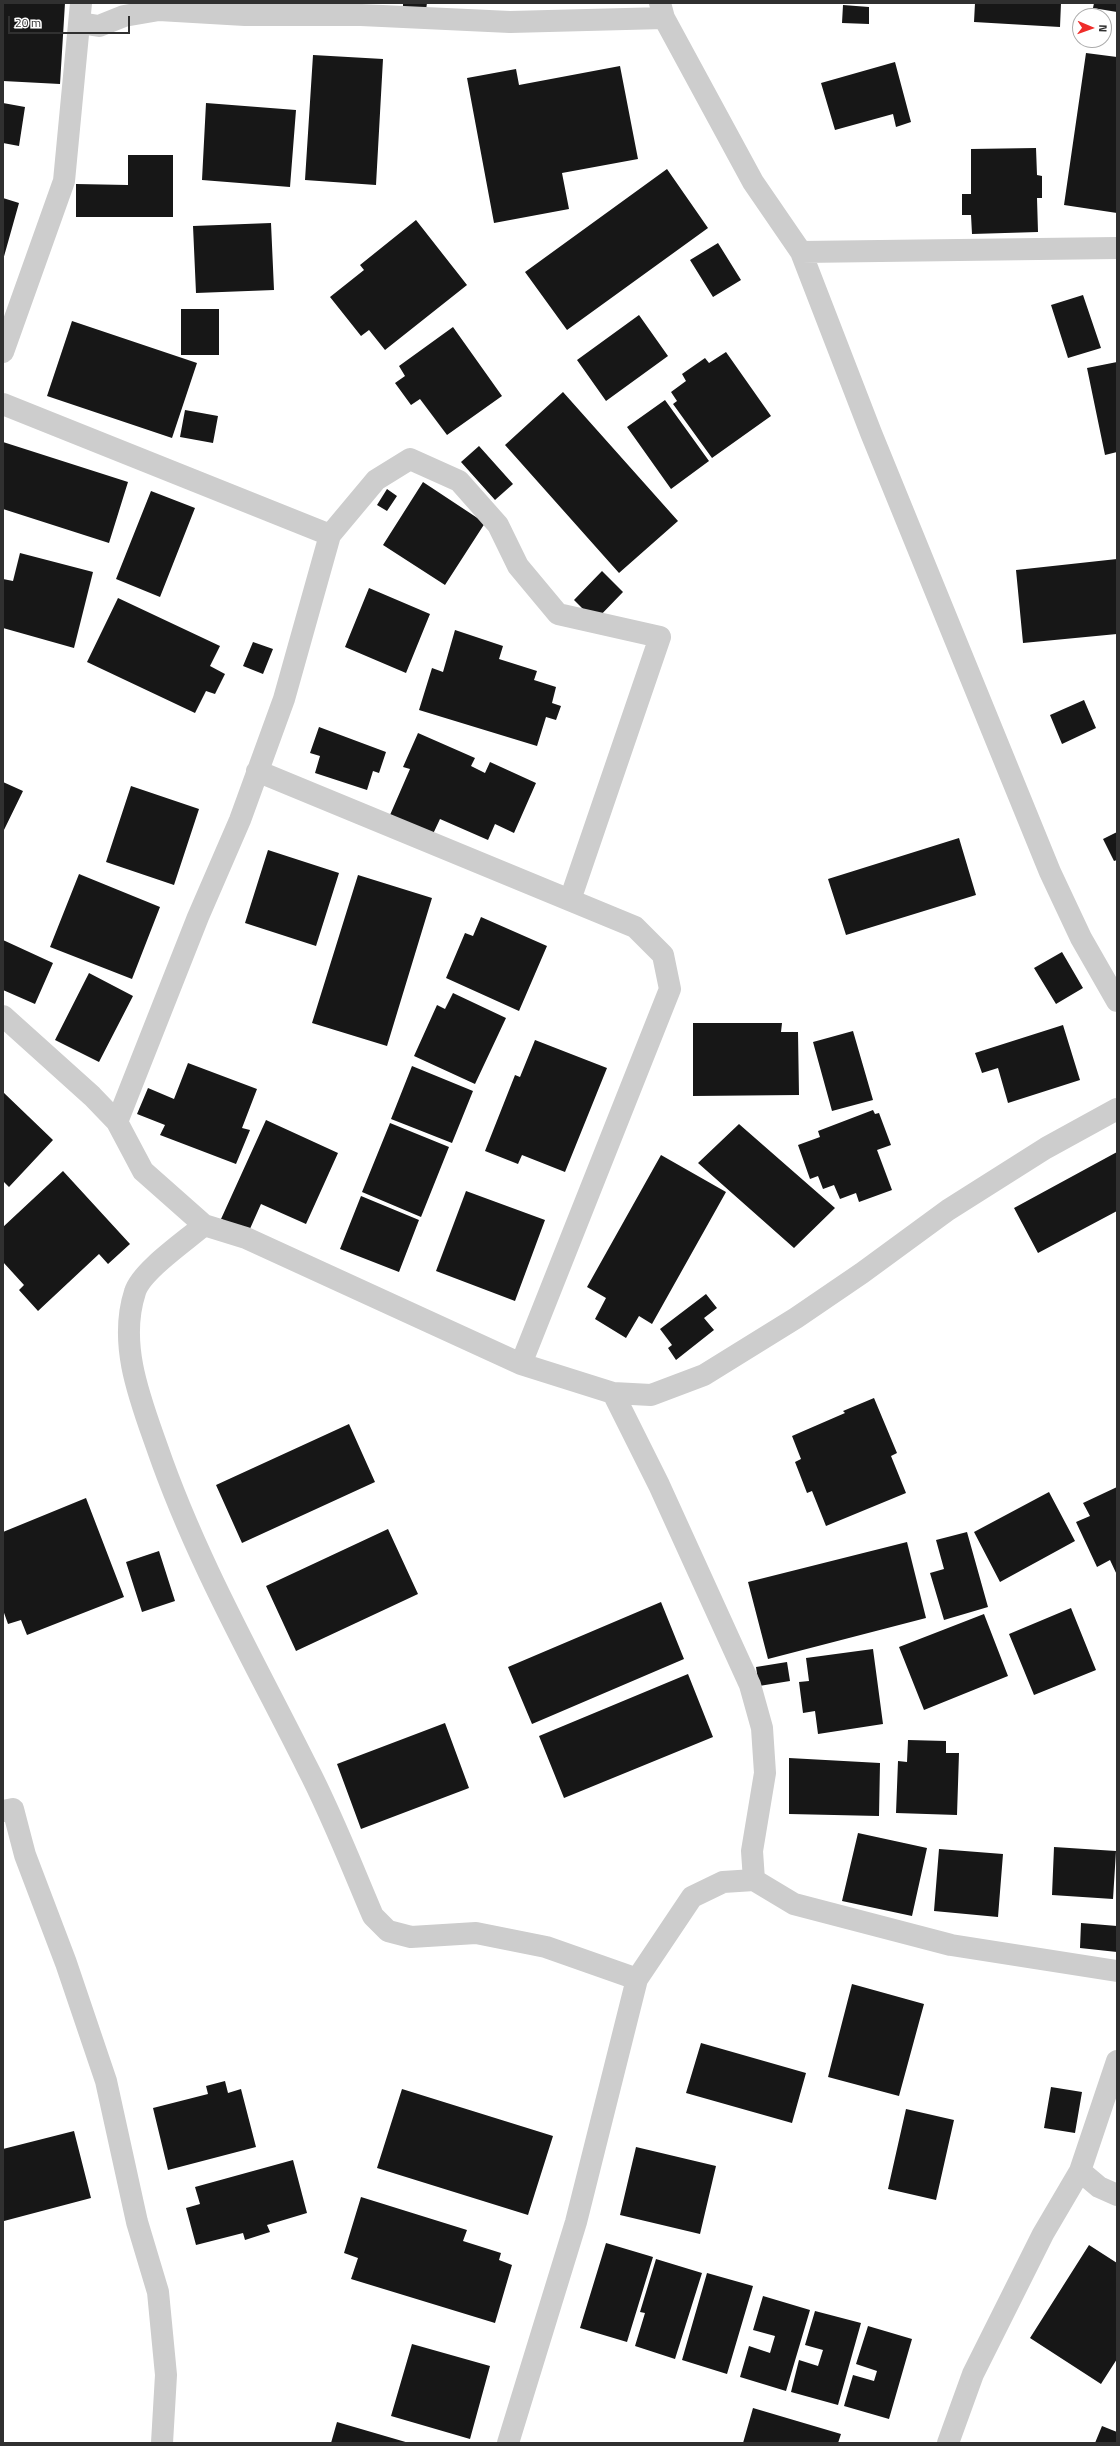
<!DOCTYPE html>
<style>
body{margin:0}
#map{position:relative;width:1120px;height:2446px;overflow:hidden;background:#fff;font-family:"Titillium Web",sans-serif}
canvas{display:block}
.frame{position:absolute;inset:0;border:4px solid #303030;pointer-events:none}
.north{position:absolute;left:1072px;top:8px;width:40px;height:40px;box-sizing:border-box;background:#fff;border:1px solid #acacac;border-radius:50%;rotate:92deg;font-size:11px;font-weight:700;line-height:16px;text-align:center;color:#303030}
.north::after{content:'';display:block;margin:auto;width:14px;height:18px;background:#ef2d2a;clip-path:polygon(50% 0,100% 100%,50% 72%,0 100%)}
.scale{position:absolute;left:8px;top:16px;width:122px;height:18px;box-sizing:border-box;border:2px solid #303030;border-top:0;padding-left:5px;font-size:12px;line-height:14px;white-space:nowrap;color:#303030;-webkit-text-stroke:3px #fff;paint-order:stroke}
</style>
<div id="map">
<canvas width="1120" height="2446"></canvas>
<div class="frame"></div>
<div class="north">N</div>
<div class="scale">20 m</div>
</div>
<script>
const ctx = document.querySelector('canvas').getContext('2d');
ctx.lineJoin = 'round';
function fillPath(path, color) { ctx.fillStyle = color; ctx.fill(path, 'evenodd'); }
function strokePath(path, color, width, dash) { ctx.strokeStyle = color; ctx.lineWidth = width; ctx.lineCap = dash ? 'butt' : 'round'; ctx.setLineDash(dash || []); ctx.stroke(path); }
fillPath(new Path2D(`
 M 3,3 L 65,3 L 60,84 L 3,81 Z
 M 403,3 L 427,3 L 426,10 L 403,9 Z
 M 975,3 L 1061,3 L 1060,27 L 974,22 Z
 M 1094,3 L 1117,3 L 1117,12 L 1093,8 Z
 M 843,5 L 869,7 L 869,24 L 842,23 Z
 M 1086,53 L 1117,57 L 1117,213 L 1064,205 Z
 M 313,55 L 383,59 L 376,185 L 305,180 Z
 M 895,62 L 911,122 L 896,127 L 893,114 L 835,130 L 821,83 Z
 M 620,66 L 638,159 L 562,173 L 569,209 L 494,223 L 467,78 L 516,69 L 519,85 Z
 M 3,103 L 25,107 L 19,146 L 3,143 Z
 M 206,103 L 296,110 L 290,187 L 202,180 Z
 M 1036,148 L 1037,175 L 1042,176 L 1042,198 L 1037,198 L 1038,232 L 972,234 L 971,215 L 962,215 L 962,194 L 971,194 L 971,149 Z
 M 128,155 L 173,155 L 173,217 L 76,217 L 76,184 L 128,185 Z
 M 667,169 L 708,228 L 567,330 L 525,272 Z
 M 3,198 L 19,203 L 3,260 Z
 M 416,220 L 467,285 L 385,350 L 369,330 L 361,336 L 330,297 L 364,270 L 360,265 Z
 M 271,223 L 274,290 L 196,293 L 193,226 Z
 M 718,243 L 741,280 L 713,297 L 690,260 Z
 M 1083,295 L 1101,348 L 1068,358 L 1051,305 Z
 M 181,309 L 219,309 L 219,355 L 181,355 Z
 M 639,315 L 668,356 L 606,401 L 577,360 Z
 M 72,321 L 197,363 L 172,438 L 47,396 Z
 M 453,327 L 502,396 L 447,435 L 420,399 L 411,405 L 395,383 L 405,376 L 399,366 Z
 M 726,352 L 771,416 L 712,458 L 673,404 L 677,401 L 671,392 L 686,381 L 682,374 L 705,358 L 709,363 Z
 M 1117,362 L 1117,452 L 1105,455 L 1087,368 Z
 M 563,392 L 678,521 L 619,573 L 505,445 Z
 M 665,400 L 709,461 L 671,489 L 627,427 Z
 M 185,410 L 218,416 L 213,443 L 180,437 Z
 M 3,442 L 128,482 L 109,543 L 3,509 Z
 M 479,446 L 513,484 L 495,500 L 461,462 Z
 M 423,482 L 485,523 L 445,585 L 383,545 Z
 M 387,489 L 397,496 L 387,511 L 377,505 Z
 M 151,491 L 195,508 L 160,597 L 116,579 Z
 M 20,553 L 93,572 L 74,648 L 3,628 L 3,579 L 13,581 Z
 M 1117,559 L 1117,634 L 1023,643 L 1016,570 Z
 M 602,571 L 623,592 L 595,621 L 574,600 Z
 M 369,588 L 430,614 L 406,673 L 345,647 Z
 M 118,598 L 220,646 L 210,666 L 225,674 L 215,694 L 206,691 L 195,713 L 87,662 Z
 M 455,630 L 503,646 L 499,659 L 537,671 L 534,680 L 556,687 L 552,703 L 561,706 L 556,720 L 546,717 L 537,746 L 419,710 L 432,668 L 443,672 Z
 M 253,642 L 273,649 L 263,674 L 243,666 Z
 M 1084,700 L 1096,728 L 1062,744 L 1050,715 Z
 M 319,727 L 386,752 L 379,773 L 373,771 L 367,790 L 315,773 L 320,756 L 310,753 Z
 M 418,733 L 475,758 L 471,766 L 485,773 L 490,762 L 536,783 L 514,833 L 495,824 L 488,840 L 440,819 L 433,834 L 390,815 L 410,769 L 403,767 Z
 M 3,782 L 23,791 L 3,832 Z
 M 131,786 L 199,809 L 174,885 L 106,862 Z
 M 1117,832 L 1117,860 L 1114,861 L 1103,839 Z
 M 959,838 L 976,895 L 846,935 L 828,879 Z
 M 268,850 L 339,873 L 316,946 L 245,923 Z
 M 79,874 L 160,907 L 132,979 L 50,947 Z
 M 358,875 L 432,898 L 387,1046 L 312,1023 Z
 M 481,917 L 547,946 L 519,1011 L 446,978 L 465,933 L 473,936 Z
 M 3,940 L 53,963 L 35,1004 L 3,990 Z
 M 1062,952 L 1083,988 L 1056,1004 L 1034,968 Z
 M 89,973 L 133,996 L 99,1062 L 55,1040 Z
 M 453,993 L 506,1018 L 475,1084 L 414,1056 L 437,1005 L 445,1009 Z
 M 693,1023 L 782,1023 L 781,1032 L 798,1032 L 799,1095 L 693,1096 Z
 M 1063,1025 L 1080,1080 L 1008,1103 L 998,1068 L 982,1073 L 975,1053 Z
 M 853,1031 L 873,1100 L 832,1111 L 813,1042 Z
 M 535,1040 L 607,1068 L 565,1172 L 522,1155 L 518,1164 L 485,1151 L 515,1075 L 520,1077 Z
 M 188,1063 L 257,1089 L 242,1128 L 250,1130 L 236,1164 L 160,1135 L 165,1125 L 137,1114 L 148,1088 L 174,1099 Z
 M 412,1066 L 473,1091 L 452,1143 L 391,1119 Z
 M 3,1092 L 53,1140 L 9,1187 L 3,1181 Z
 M 873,1110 L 875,1114 L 879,1113 L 891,1145 L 877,1150 L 892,1190 L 859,1202 L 856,1193 L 840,1199 L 834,1185 L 823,1189 L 818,1176 L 810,1179 L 798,1145 L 820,1137 L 818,1131 Z
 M 266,1120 L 338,1153 L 306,1224 L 261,1204 L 249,1231 L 221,1219 Z
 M 390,1123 L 449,1147 L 421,1217 L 362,1192 Z
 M 739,1124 L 835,1208 L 794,1248 L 698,1163 Z
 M 1117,1152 L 1117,1211 L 1038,1253 L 1014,1208 Z
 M 661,1155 L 726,1192 L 652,1324 L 639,1316 L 626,1338 L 595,1319 L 606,1298 L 587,1287 Z
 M 63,1171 L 130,1244 L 108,1264 L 99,1254 L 38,1311 L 19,1290 L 24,1285 L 3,1262 L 3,1227 Z
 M 466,1191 L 545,1220 L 515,1301 L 436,1271 Z
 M 361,1196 L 419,1220 L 399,1272 L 340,1249 Z
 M 706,1294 L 717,1308 L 704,1318 L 714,1330 L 676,1360 L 668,1348 L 672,1345 L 660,1329 Z
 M 874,1398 L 897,1453 L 891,1456 L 906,1493 L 826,1526 L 812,1491 L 807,1493 L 795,1462 L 801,1459 L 792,1436 L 845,1413 L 843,1411 Z
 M 349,1424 L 375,1482 L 242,1543 L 216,1485 Z
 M 1117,1487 L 1117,1575 L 1110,1560 L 1097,1567 L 1076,1522 L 1090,1516 L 1083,1503 Z
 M 1049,1492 L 1075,1541 L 1000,1582 L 974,1532 Z
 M 86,1498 L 124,1597 L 27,1635 L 21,1620 L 8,1624 L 3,1610 L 3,1532 Z
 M 388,1529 L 418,1594 L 296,1651 L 266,1586 Z
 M 967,1532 L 988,1607 L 944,1620 L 930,1573 L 944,1569 L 936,1540 Z
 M 907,1542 L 926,1618 L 768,1659 L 748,1582 Z
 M 159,1551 L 175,1601 L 142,1612 L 126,1562 Z
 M 661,1602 L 684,1659 L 532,1724 L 508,1667 Z
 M 1071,1608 L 1096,1670 L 1034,1695 L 1009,1634 Z
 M 984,1614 L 1008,1676 L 924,1710 L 899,1647 Z
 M 873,1649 L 883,1724 L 818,1734 L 815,1711 L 803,1713 L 799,1682 L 809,1681 L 806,1658 Z
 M 787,1662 L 790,1681 L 759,1686 L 756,1667 Z
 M 688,1674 L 713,1737 L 564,1798 L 539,1736 Z
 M 445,1723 L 469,1788 L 361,1829 L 337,1764 Z
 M 908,1740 L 946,1741 L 946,1753 L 959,1753 L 957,1815 L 896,1813 L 898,1761 L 907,1762 Z
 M 789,1758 L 880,1763 L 879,1816 L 789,1814 Z
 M 858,1833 L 927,1848 L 912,1916 L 842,1901 Z
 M 1054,1847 L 1116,1851 L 1113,1899 L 1052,1895 Z
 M 939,1849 L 1003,1854 L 998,1917 L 934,1911 Z
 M 1081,1923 L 1117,1926 L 1117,1952 L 1080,1948 Z
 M 852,1984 L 924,2004 L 899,2096 L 828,2077 Z
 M 701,2043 L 806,2073 L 792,2123 L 686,2093 Z
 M 225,2081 L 228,2093 L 241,2089 L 256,2147 L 168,2170 L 153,2108 L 208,2094 L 206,2086 Z
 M 1051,2087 L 1082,2092 L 1075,2133 L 1044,2128 Z
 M 402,2089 L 553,2136 L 528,2215 L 377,2168 Z
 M 906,2109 L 954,2120 L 936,2200 L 888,2189 Z
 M 74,2131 L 91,2198 L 4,2221 L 3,2149 Z
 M 636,2147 L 716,2166 L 700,2234 L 620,2215 Z
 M 293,2160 L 307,2213 L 267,2225 L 270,2232 L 245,2240 L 243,2233 L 196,2245 L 186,2208 L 200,2204 L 195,2187 Z
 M 361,2197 L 467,2230 L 463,2241 L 501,2253 L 499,2260 L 512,2265 L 495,2323 L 351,2279 L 358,2258 L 344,2253 Z
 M 606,2243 L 653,2257 L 627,2342 L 580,2328 Z
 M 1089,2245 L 1117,2263 L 1117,2359 L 1101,2384 L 1030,2338 Z
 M 656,2259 L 702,2273 L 675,2359 L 635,2346 L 645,2313 L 640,2312 Z
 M 707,2273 L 753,2286 L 727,2374 L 682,2360 Z
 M 763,2296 L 810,2310 L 786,2391 L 740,2377 L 749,2346 L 770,2353 L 775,2336 L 753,2330 Z
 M 815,2311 L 861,2323 L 838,2405 L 791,2392 L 799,2360 L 818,2366 L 823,2350 L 805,2345 Z
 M 868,2326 L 912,2339 L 889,2419 L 844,2406 L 853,2375 L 874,2381 L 877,2371 L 856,2364 Z
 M 412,2344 L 490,2366 L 470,2439 L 391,2416 Z
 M 753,2408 L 841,2434 L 838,2443 L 743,2443 Z
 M 337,2422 L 409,2443 L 331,2443 Z
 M 1102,2426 L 1117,2432 L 1117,2443 L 1095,2443 Z`), '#171717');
strokePath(new Path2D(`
 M 660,3 L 664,18 L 753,182 L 801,252 L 871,433 L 1050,872 L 1081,938 L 1117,1001
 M 80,23 L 99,26 L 124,16 L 159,10 L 245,15 L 361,15 L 510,22 L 664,18
 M 801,252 L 1117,248
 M 3,352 L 64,181 L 81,3
 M 3,404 L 330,535 L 284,699 L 240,820 L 198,917 L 117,1122
 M 330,535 L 376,480 L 410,459 L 459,481 L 498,525 L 518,566 L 558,614 L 660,637 L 570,900
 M 257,771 L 635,927 L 663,955 L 670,989 L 521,1364
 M 3,1016 L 92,1096 L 117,1122 L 143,1171 L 204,1225 L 246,1238 L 521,1364 L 613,1393 L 651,1395 L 704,1375 L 796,1318 L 862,1273 L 948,1210 L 1046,1148 L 1117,1109
 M 204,1225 C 187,1240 141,1271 135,1292 C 118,1344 140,1399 157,1447 C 196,1560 254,1661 307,1767 C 332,1815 352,1867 373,1916 L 388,1931 L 411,1937 L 476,1933 L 546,1947 L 637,1979
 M 613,1393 L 659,1485 L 750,1685 L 762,1728 L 765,1773 L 752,1851 L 754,1880 L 794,1904 L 951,1945 L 1117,1971
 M 3,1811 L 13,1809 L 25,1855 L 66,1963 L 106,2081 L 137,2222 L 158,2292 L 166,2375 L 162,2443
 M 1080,2171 L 1099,2187 L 1117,2195
 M 508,2443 L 576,2222 L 637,1979 L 692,1897 L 723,1882 L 754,1880
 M 948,2443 L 973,2374 L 1043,2234 L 1080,2171 L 1117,2061`), '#cdcdcd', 22);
</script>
